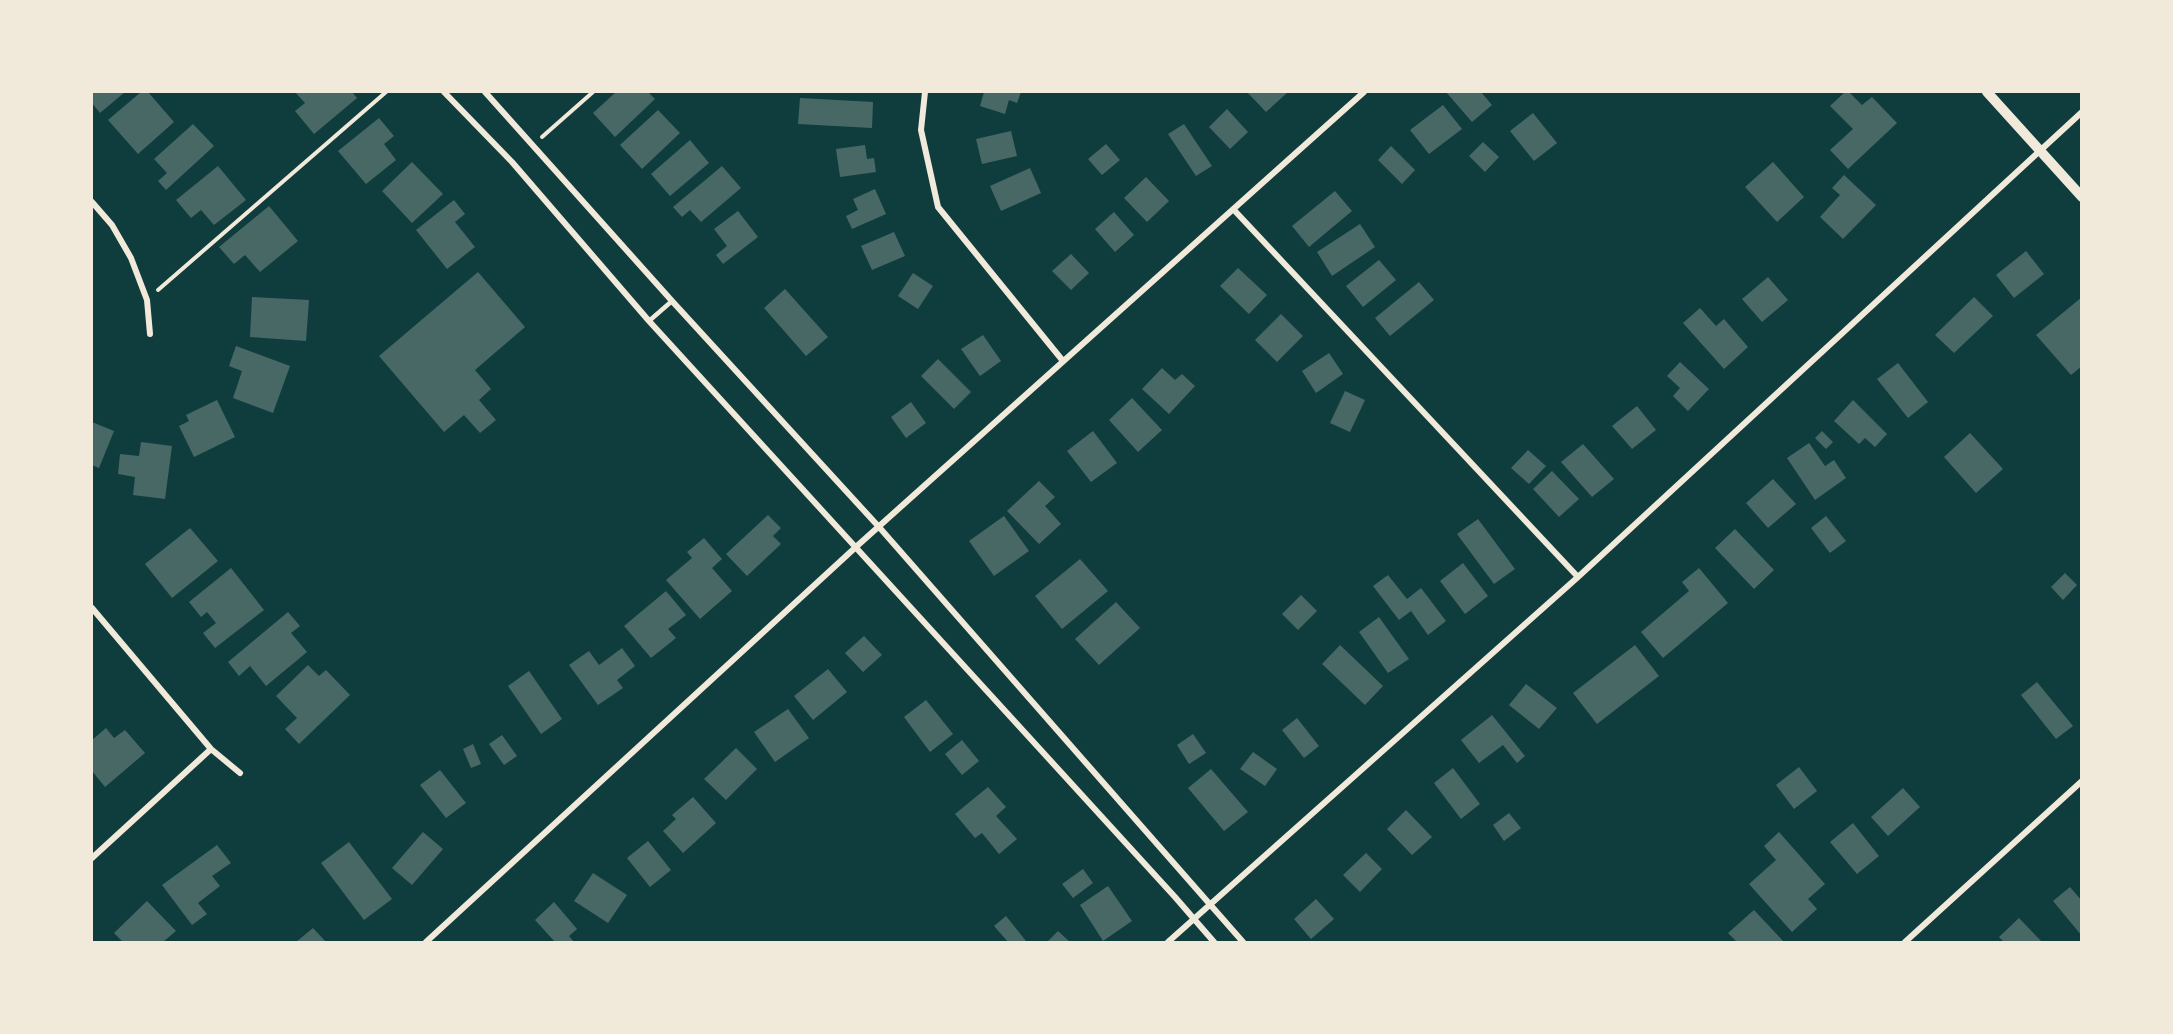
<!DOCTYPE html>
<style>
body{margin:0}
#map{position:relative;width:2173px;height:1034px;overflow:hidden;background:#0f3d3e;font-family:Raleway,sans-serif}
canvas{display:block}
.frame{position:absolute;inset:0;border:93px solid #f1e9da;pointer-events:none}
</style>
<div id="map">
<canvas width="2173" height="1034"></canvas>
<div class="frame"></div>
</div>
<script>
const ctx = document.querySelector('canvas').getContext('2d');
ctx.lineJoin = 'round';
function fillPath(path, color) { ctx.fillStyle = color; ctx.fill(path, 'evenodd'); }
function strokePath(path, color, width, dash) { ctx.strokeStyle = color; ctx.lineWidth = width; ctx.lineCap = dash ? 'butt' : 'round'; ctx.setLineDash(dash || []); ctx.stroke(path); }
fillPath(new Path2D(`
 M 92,92 L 125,92 L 100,113 L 92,103 Z
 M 141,92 L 148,92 L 174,122 L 138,154 L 108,120 Z
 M 295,92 L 352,92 L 357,98 L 314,134 L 295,111 L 305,103 Z
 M 616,92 L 648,92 L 655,99 L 615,137 L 593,113 Z
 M 984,92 L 1021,92 L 1017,103 L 1009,100 L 1005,114 L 980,106 Z
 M 1247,92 L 1288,92 L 1266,112 Z
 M 1446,92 L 1481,92 L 1492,105 L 1472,122 Z
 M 1845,92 L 1849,92 L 1862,105 L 1872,97 L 1897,123 L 1848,169 L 1830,150 L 1853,129 L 1830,106 Z
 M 800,98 L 873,102 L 872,128 L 798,124 Z
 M 1443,105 L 1462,129 L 1429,154 L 1410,130 Z
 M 1227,109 L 1248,132 L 1230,149 L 1209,127 Z
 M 658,110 L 680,133 L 642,169 L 620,145 Z
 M 1533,113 L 1557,143 L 1534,161 L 1510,131 Z
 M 379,118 L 394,136 L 384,144 L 396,160 L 366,184 L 338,151 Z
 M 193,124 L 214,146 L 166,190 L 158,181 L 167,173 L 154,159 Z
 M 1184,124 L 1212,166 L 1196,176 L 1168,134 Z
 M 1011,131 L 1017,156 L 982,164 L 976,139 Z
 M 690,140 L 709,163 L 670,196 L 651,174 Z
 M 1483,142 L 1499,157 L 1485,172 L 1469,156 Z
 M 1106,144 L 1120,160 L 1102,175 L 1088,159 Z
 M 865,145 L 867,159 L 874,158 L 876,172 L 840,177 L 836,149 Z
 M 1391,146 L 1415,170 L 1402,184 L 1378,160 Z
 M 412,162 L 443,194 L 412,223 L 382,191 Z
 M 1773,162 L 1804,197 L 1777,222 L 1745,187 Z
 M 218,166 L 246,200 L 214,225 L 201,210 L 191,218 L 176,200 Z
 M 722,166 L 741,188 L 701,222 L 690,210 L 682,217 L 673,207 Z
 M 1030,168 L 1041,193 L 1001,211 L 990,186 Z
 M 1844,175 L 1876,205 L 1843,239 L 1820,217 L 1840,195 L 1832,188 Z
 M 1146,177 L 1169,201 L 1147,222 L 1124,198 Z
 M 875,189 L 886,214 L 852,229 L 846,216 L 858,210 L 853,199 Z
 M 1335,191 L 1352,211 L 1309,247 L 1292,226 Z
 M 454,200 L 465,214 L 455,222 L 475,247 L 447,269 L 416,230 Z
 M 269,206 L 298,241 L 260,272 L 245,255 L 234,264 L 219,247 Z
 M 738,211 L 758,237 L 723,264 L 716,255 L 727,246 L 714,229 Z
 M 1114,212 L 1134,235 L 1115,252 L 1095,229 Z
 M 1360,224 L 1375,247 L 1332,276 L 1317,252 Z
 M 894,232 L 905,256 L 872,270 L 861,246 Z
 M 2026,251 L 2044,274 L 2014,298 L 1996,275 Z
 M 1071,254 L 1089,273 L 1071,290 L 1052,271 Z
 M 1379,260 L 1396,280 L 1363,307 L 1346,286 Z
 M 1238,268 L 1267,295 L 1249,314 L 1220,286 Z
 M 478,272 L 525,327 L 475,370 L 491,389 L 479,400 L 496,420 L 480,433 L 464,415 L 444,432 L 379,356 Z
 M 913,273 L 933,286 L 918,309 L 898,296 Z
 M 1768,277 L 1788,300 L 1762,322 L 1742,299 Z
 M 1419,282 L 1434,300 L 1390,336 L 1375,318 Z
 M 785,289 L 828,337 L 806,356 L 764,308 Z
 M 252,297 L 309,300 L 306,341 L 250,337 Z
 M 1974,297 L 1993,316 L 1954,353 L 1935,335 Z
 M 2082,297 L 2082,366 L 2071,375 L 2036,335 Z
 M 1700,308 L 1716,326 L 1724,319 L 1748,347 L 1724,369 L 1683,323 Z
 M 1281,314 L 1303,336 L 1277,362 L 1255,340 Z
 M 983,335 L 1001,361 L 980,376 L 961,349 Z
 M 236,346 L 290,366 L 273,413 L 233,398 L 242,371 L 229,366 Z
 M 1329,353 L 1343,374 L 1316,393 L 1302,371 Z
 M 938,359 L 971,392 L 954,409 L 921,376 Z
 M 1680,362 L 1709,389 L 1688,411 L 1673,396 L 1680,388 L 1667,376 Z
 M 1898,363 L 1928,402 L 1908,418 L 1877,379 Z
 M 1162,368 L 1175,380 L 1182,374 L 1195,386 L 1169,414 L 1142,389 Z
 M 1345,391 L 1365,400 L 1350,432 L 1330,423 Z
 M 1132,398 L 1162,430 L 1138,452 L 1109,420 Z
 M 217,400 L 235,437 L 194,457 L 179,426 L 189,421 L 186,415 Z
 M 1853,400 L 1887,434 L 1875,447 L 1865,438 L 1859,444 L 1834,421 Z
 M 911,402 L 926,423 L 906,438 L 891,417 Z
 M 1637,406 L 1656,430 L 1632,449 L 1612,426 Z
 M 92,422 L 114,431 L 99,468 L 92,465 Z
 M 1093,431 L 1117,463 L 1091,482 L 1067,451 Z
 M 1822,431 L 1833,442 L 1826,449 L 1815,438 Z
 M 1970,433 L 2003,469 L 1976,493 L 1944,457 Z
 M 141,442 L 172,446 L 165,499 L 133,495 L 135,477 L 118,474 L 120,454 L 139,456 Z
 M 1809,443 L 1825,466 L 1834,460 L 1846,478 L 1815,500 L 1787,458 Z
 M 1583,444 L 1614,479 L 1592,497 L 1561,462 Z
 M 1528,450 L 1546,466 L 1529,484 L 1511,468 Z
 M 1552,471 L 1579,499 L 1559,517 L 1533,489 Z
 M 1773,479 L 1796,504 L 1768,528 L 1746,503 Z
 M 1039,481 L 1055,497 L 1045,506 L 1061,524 L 1039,544 L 1007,511 Z
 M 768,515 L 781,528 L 773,536 L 781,544 L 747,576 L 726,554 Z
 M 1004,516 L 1029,551 L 994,576 L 969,541 Z
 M 1826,516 L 1846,541 L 1830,553 L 1811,528 Z
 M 1478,519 L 1515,569 L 1494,584 L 1457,534 Z
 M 190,528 L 218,561 L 172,598 L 145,564 Z
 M 1735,529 L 1774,570 L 1754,589 L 1715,548 Z
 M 704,538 L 722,559 L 712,568 L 732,591 L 700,619 L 666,580 L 692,558 L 687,552 Z
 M 1080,559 L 1108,591 L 1062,629 L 1035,596 Z
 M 1463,563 L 1488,596 L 1465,614 L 1440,581 Z
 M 231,568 L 264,610 L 215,648 L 203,633 L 216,623 L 207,612 L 201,617 L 189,602 Z
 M 1699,568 L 1728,603 L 1663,658 L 1641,632 L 1689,591 L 1682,582 Z
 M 2065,573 L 2077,585 L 2063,600 L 2051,587 Z
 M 1388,575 L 1407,599 L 1421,588 L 1446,621 L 1428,635 L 1411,611 L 1399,620 L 1373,586 Z
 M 666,591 L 686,615 L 668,629 L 676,638 L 651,658 L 624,626 Z
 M 1301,595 L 1317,611 L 1298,630 L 1282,614 Z
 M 1116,602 L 1140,628 L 1099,665 L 1075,639 Z
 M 288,612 L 300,626 L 291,633 L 307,652 L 266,686 L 250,666 L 239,676 L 228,662 Z
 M 1379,617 L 1409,659 L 1388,673 L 1359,632 Z
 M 864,636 L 882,655 L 863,672 L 845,653 Z
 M 1340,645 L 1383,686 L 1365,705 L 1322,664 Z
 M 1635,645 L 1659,676 L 1597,724 L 1573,693 Z
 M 622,648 L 635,666 L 617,680 L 623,688 L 598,705 L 569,665 L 589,651 L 599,665 Z
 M 308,665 L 319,676 L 326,670 L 350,695 L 299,744 L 285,729 L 297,718 L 276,696 Z
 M 828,669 L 847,692 L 813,720 L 794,696 Z
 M 529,671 L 562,719 L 541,734 L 508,686 Z
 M 2037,682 L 2073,726 L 2056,739 L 2021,695 Z
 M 1526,684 L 1557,708 L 1539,729 L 1509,705 Z
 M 926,700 L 953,734 L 930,752 L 904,717 Z
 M 788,709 L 809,738 L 775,762 L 754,732 Z
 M 1492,715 L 1525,756 L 1517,763 L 1503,745 L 1479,763 L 1461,740 Z
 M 1297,718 L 1319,746 L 1304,758 L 1282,730 Z
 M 106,728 L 114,738 L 125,730 L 145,753 L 105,787 L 92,771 L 92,740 Z
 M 1193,734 L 1206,753 L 1189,764 L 1177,745 Z
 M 502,735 L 517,756 L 504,765 L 489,744 Z
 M 962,740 L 979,761 L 962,775 L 945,754 Z
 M 473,744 L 481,764 L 471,768 L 463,749 Z
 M 736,748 L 757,769 L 726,800 L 704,779 Z
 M 1253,752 L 1277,769 L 1265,786 L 1240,769 Z
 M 1799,767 L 1817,791 L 1794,809 L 1776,785 Z
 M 1453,768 L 1480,804 L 1461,819 L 1434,783 Z
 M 1211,769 L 1248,812 L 1224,831 L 1188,788 Z
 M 440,770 L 466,803 L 446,818 L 420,785 Z
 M 988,787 L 1006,807 L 996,816 L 1017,839 L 999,854 L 982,833 L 975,838 L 955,814 Z
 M 1903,788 L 1920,807 L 1888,836 L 1871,817 Z
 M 693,797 L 716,823 L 683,853 L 663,831 L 676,819 L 672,815 Z
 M 1406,810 L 1432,837 L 1412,855 L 1387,829 Z
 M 1509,813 L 1521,828 L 1504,841 L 1493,825 Z
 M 1853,823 L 1879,856 L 1857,874 L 1830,842 Z
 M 423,832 L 443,849 L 412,885 L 392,868 Z
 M 1779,832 L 1825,884 L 1808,899 L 1817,909 L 1792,932 L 1749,884 L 1776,860 L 1764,846 Z
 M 648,841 L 671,870 L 650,887 L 627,858 Z
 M 349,842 L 392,899 L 364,920 L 321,863 Z
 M 217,845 L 231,863 L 212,876 L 220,886 L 198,903 L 207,914 L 192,925 L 162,885 Z
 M 1366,853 L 1382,869 L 1360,892 L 1343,875 Z
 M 1083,869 L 1093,883 L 1073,898 L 1062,884 Z
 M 593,873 L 627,895 L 608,923 L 574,901 Z
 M 1108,886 L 1132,921 L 1103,941 L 1080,905 Z
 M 2070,887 L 2082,901 L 2082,936 L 2053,901 Z
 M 1316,899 L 1334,919 L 1311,939 L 1294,919 Z
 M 147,901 L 176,931 L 163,942 L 123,942 L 114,933 Z
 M 554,902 L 577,929 L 569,936 L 574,942 L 555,942 L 535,920 Z
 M 1754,910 L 1784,942 L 1737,942 L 1728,933 Z
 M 1006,916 L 1026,941 L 1024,942 L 1008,942 L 994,926 Z
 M 2019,918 L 2042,942 L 2004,942 L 1999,937 Z
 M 313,928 L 326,942 L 296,942 Z
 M 1058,931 L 1070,942 L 1047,942 Z`), '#486865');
strokePath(new Path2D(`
 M 542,137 L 593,92
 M 158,290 L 386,92`), '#f1e9da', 4);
strokePath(new Path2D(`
 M 649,321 L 672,301`), '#f1e9da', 4.5);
strokePath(new Path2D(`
 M 444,92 L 512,162 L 649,321 L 1175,897 L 1214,942
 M 485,92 L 672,301 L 879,527 L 1243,942
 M 925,92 L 921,130 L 938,207 L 1063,361
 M 92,202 L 112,225 L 131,258 L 147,300 L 150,334
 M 1234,210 L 1578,577
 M 92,608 L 211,749 L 240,773
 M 92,858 L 211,749
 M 426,942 L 857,546 L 1364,92
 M 1168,942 L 1578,577 L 2082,112
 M 1905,942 L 2082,781`), '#f1e9da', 6);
strokePath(new Path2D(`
 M 1987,92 L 2082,197`), '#f1e9da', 10);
</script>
